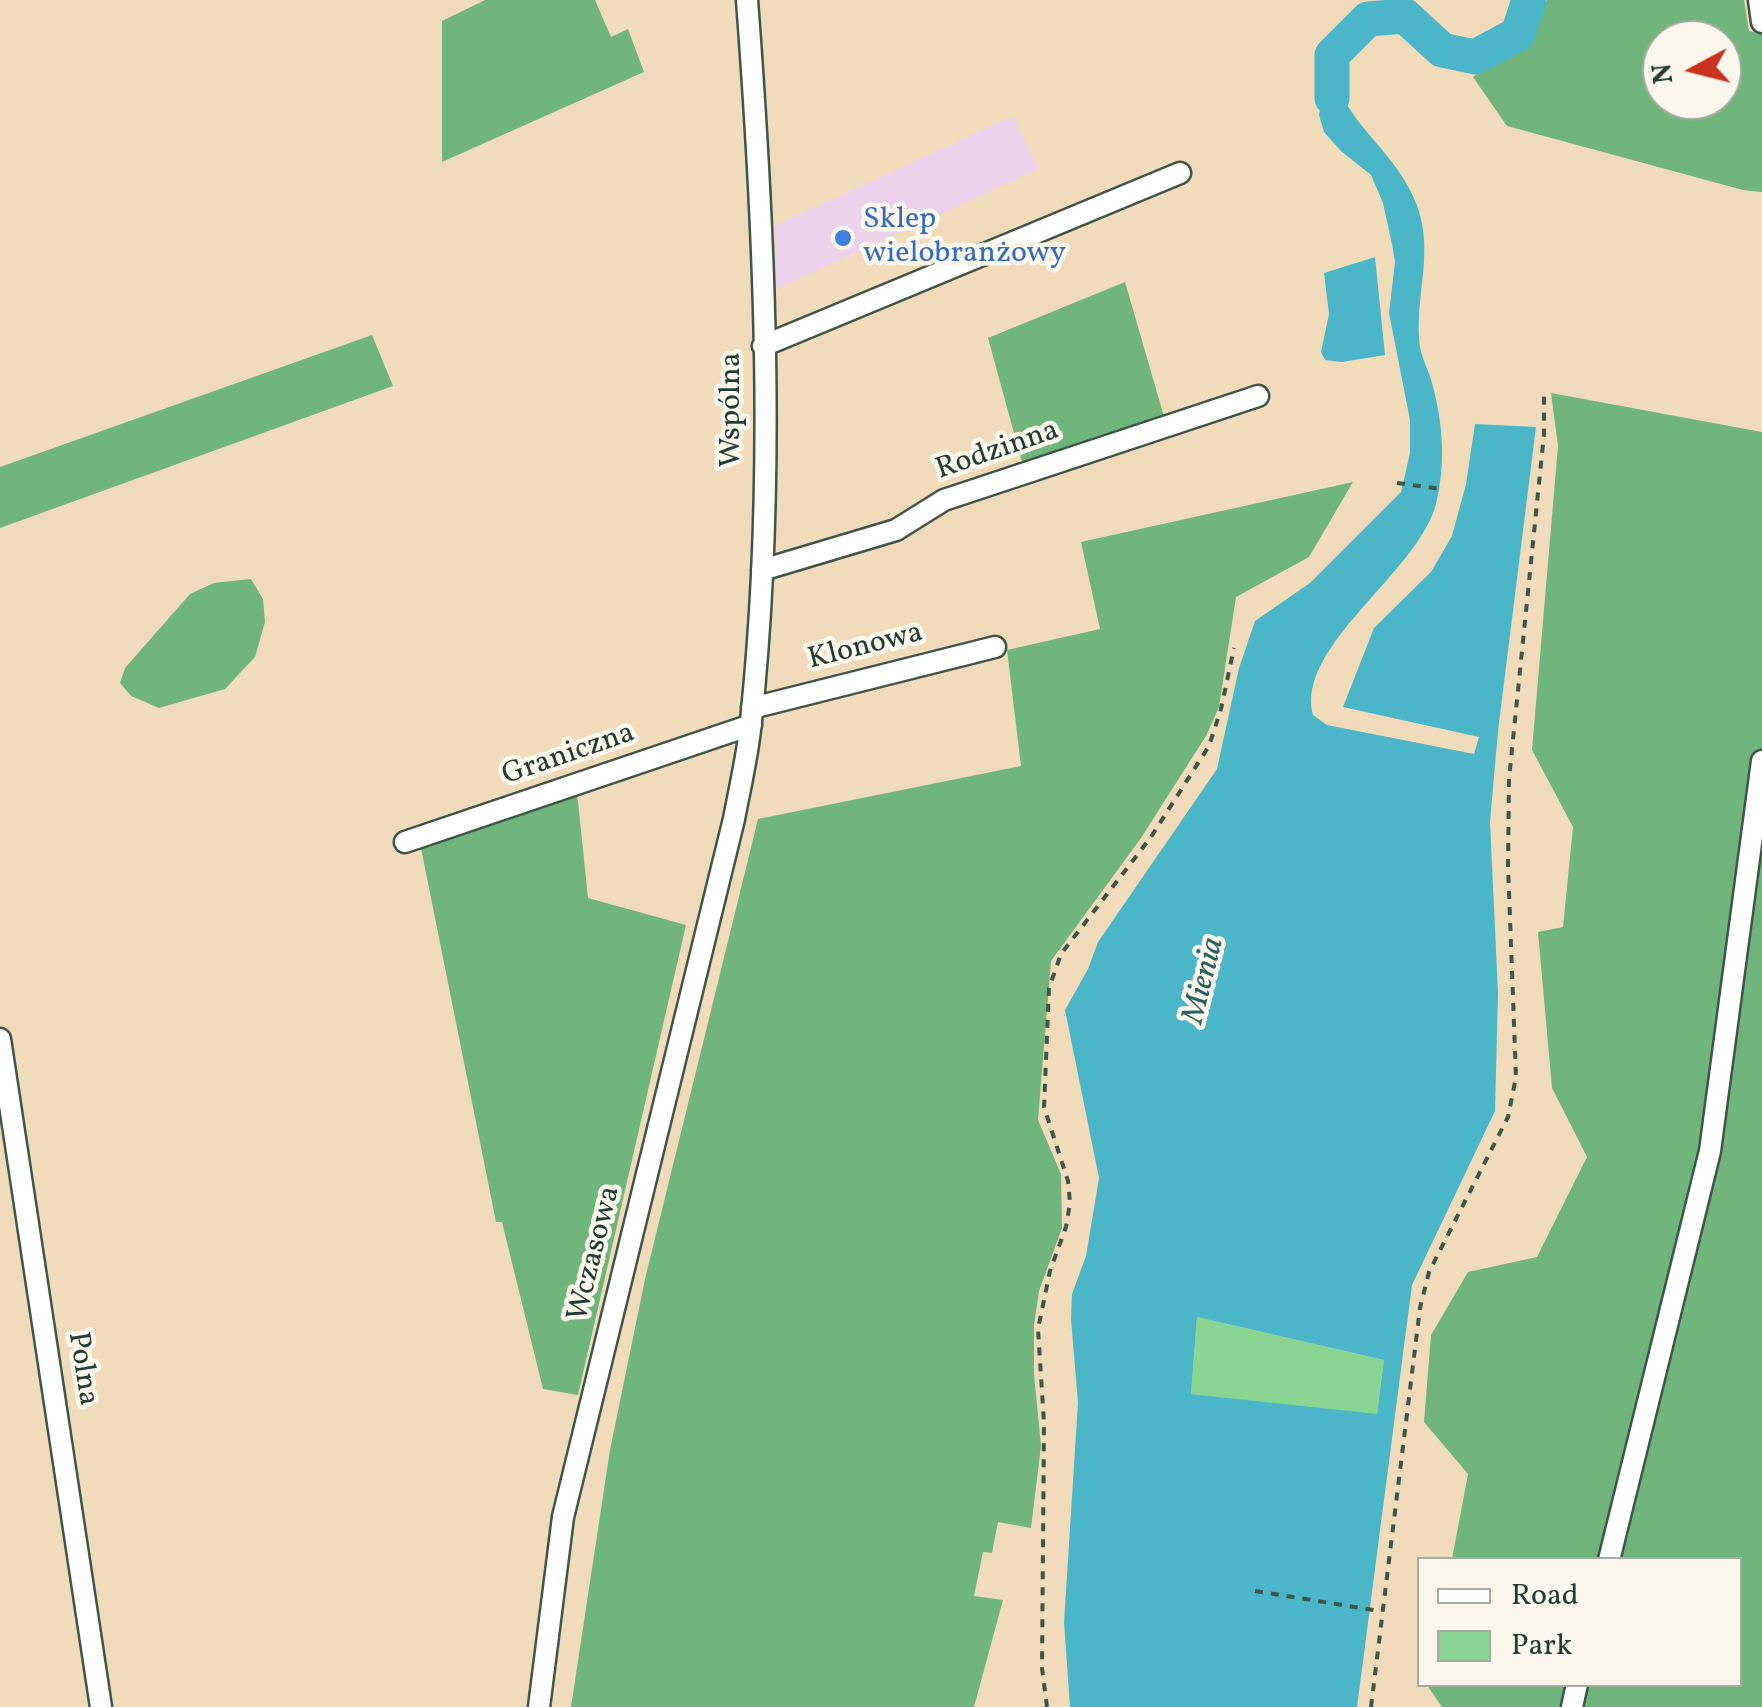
<!DOCTYPE html>
<meta charset="utf-8">
<style>
body{margin:0}
#map{position:relative;width:1762px;height:1707px;overflow:hidden;background:#f0dbba;font-family:Vollkorn,serif}
canvas{display:block}
.legend{position:absolute;left:1417px;top:1557px;width:325px;height:130px;box-sizing:border-box;background:#fbf7ec;border:2px solid #a3ada2;margin:0;padding:12px 18px;list-style:none;font-size:30px;color:#1f3d34}
.legend li{display:flex;align-items:center;gap:20px;height:50px}
.legend b{width:50px;border:2px solid #a3ada2}
.north{position:absolute;left:1642px;top:20px;width:100px;height:100px;box-sizing:border-box;background:#fbf7ec;border:2px solid #a3ada2;border-radius:50%;rotate:263deg;font-size:28px;font-weight:700;line-height:40px;text-align:center;color:#1f3d34}
.north::after{content:'';display:block;margin:auto;width:35px;height:45px;background:#c8321e;clip-path:polygon(50% 0,100% 100%,50% 72%,0 100%)}
</style>
<div id="map">
<canvas width="1762" height="1707"></canvas>
<ul class="legend">
<li><b style="height:12px;background:#fff"></b>Road</li>
<li><b style="height:28px;background:#8bd592"></b>Park</li>
</ul>
<div class="north">N</div>
</div>
<script>
const ctx = document.querySelector('canvas').getContext('2d');
ctx.lineJoin = 'round';
function fillPath(path, color) { ctx.fillStyle = color; ctx.fill(path, 'evenodd'); }
function strokePath(path, color, width, dash) { ctx.strokeStyle = color; ctx.lineWidth = width; ctx.lineCap = dash ? 'butt' : 'round'; ctx.setLineDash(dash || []); ctx.stroke(path); }
function drawText(font, color, halo, rows, align = 'center') {
  ctx.font = font + ' Vollkorn,serif'; ctx.lineWidth = 9; ctx.setLineDash([]); ctx.textBaseline = 'middle'; ctx.strokeStyle = halo; ctx.fillStyle = color; for (const [text, x, y, turn = 0] of rows) {
    ctx.save(); ctx.translate(x, y); ctx.rotate((+turn || 0) * Math.PI / 180); ctx.textAlign = isNaN(turn) ? turn : align; if (halo) ctx.strokeText(text, 0, 0); ctx.fillText(text, 0, 0); ctx.restore();
  }
}
fillPath(new Path2D(`
 M 1013,116 L 1039,169 L 777,289 L 774,226 Z`), '#ecd1ea');
fillPath(new Path2D(`
 M 1197,1317 L 1384,1360 L 1377,1415 L 1191,1394 Z`), '#8bd592');
fillPath(new Path2D(`
 M 485,0 L 595,0 L 611,37 L 628,29 L 644,72 L 442,162 L 442,21 Z
 M 1547,0 L 1744,0 L 1749,31 L 1762,33 L 1762,192 L 1743,190 L 1507,126 L 1473,77 L 1535,33 ZM 1662,40 L 1722,40 L 1722,100 L 1662,100 Z
 M 1125,282 L 1165,420 L 1023,466 L 988,338 Z
 M 372,335 L 393,386 L 0,528 L 0,467 Z
 M 1551,393 L 1762,432 L 1762,1707 L 1442,1707 L 1427,1685 L 1740,1684 L 1740,1560 L 1452,1559 L 1468,1474 L 1424,1422 L 1431,1335 L 1468,1272 L 1537,1257 L 1587,1157 L 1552,1088 L 1538,932 L 1563,927 L 1573,827 L 1532,750 L 1558,446 Z
 M 1353,482 L 1309,557 L 1236,597 L 1219,707 L 1206,736 L 1141,838 L 1051,961 L 1038,1120 L 1061,1174 L 1062,1228 L 1039,1291 L 1034,1325 L 1034,1374 L 1041,1446 L 1031,1528 L 998,1522 L 992,1553 L 983,1552 L 974,1596 L 1003,1600 L 974,1707 L 571,1707 L 610,1450 L 645,1279 L 758,819 L 1021,766 L 1007,650 L 1100,629 L 1081,542 Z
 M 251,579 L 263,599 L 265,622 L 255,657 L 225,689 L 159,708 L 131,696 L 120,683 L 125,668 L 190,594 L 214,583 Z
 M 577,792 L 588,898 L 686,925 L 578,1395 L 543,1389 L 502,1222 L 496,1222 L 420,843 Z`), '#70b67c');
fillPath(new Path2D(`
 M 1327,44 L 1346,73 L 1339,91 C 1359,131 1395,156 1413,196 C 1438,249 1413,295 1420,347 C 1422,359 1429,371 1432,383 C 1443,422 1446,464 1436,504 C 1418,573 1295,646 1313,715 L 1327,725 L 1474,754 L 1479,737 L 1343,707 L 1374,628 L 1431,572 L 1452,536 L 1466,484 L 1475,424 L 1536,427 L 1498,731 L 1490,822 L 1498,993 L 1495,1111 L 1412,1285 L 1357,1707 L 1070,1707 L 1064,1622 L 1078,1403 L 1071,1319 L 1072,1294 L 1086,1256 L 1099,1178 L 1065,1010 L 1088,969 L 1098,942 L 1217,769 L 1239,668 L 1255,621 L 1310,583 L 1401,492 L 1410,453 L 1410,420 L 1389,313 L 1395,262 L 1392,244 L 1383,203 L 1371,175 L 1341,151 L 1324,132 L 1319,115 L 1322,101 L 1317,75 ZM 1197,1317 L 1384,1360 L 1377,1414 L 1191,1394 Z
 M 1375,257 L 1385,355 L 1342,362 L 1325,360 L 1321,352 L 1329,314 L 1324,273 Z`), '#4cb6c9');
strokePath(new Path2D(`
 M 1332,98 L 1332,55 L 1368,19 L 1405,16 L 1442,50 L 1475,57 L 1518,34 L 1529,0`), '#4cb6c9', 35);
const minor = new Path2D(`
 M 1759,0 L 1762,22
 M 763,346 L 1180,173
 M 762,570 L 896,530 L 944,500 L 1258,396
 M 752,708 L 995,647
 M 405,842 L 751,725
 M 0,1039 L 101,1707
 M 1609,1560 L 1710,1151 L 1762,761
 M 539,1707 L 563,1517 L 734,819 C 740,787 748,754 751,721 C 776,483 765,239 747,0
 M 1572,1707 L 1577,1684`);
strokePath(minor, '#3e5548', 25);
strokePath(new Path2D(`
 M 1397,483 L 1442,489
 M 1255,1591 L 1380,1611
 M 1047,1707 L 1042,1668 L 1044,1423 L 1038,1329 L 1050,1271 L 1066,1227 L 1070,1203 L 1068,1181 L 1044,1107 L 1049,988 L 1061,954 L 1151,837 L 1209,746 L 1221,709 L 1234,648
 M 1371,1707 L 1420,1308 L 1429,1272 L 1508,1117 L 1516,1077 L 1508,866 L 1509,779 L 1544,434 L 1544,395`), '#3e5548', 4, [8, 8]);
strokePath(minor, '#fff', 20);
for (const [x, y, r, color] of [
 [843,238,10,"#3f7fe0"]
]) { const dot = new Path2D(); dot.arc(x, y, r, 0, 2 * Math.PI); ctx.fillStyle = color; ctx.fill(dot); strokePath(dot, '#fbf7ec', 4); }
drawText('30px', '#366cbe', '#fbf7ec', [
 ["Sklep",863,221],
 ["wielobranżowy",863,255]
], 'left');
drawText('30px', '#1f3d34', '#fbf7ec', [
 ["Wspólna",733,410,-90],
 ["Rodzinna",998,452,-19],
 ["Klonowa",866,648,-14],
 ["Graniczna",569,756,-19],
 ["Wczasowa",596,1254,-76],
 ["Polna",81,1369,81]
]);
drawText('italic 32px', '#2c6161', '#fbf7ec', [
 ["Mienia",1206,981,-76]
]);
</script>
